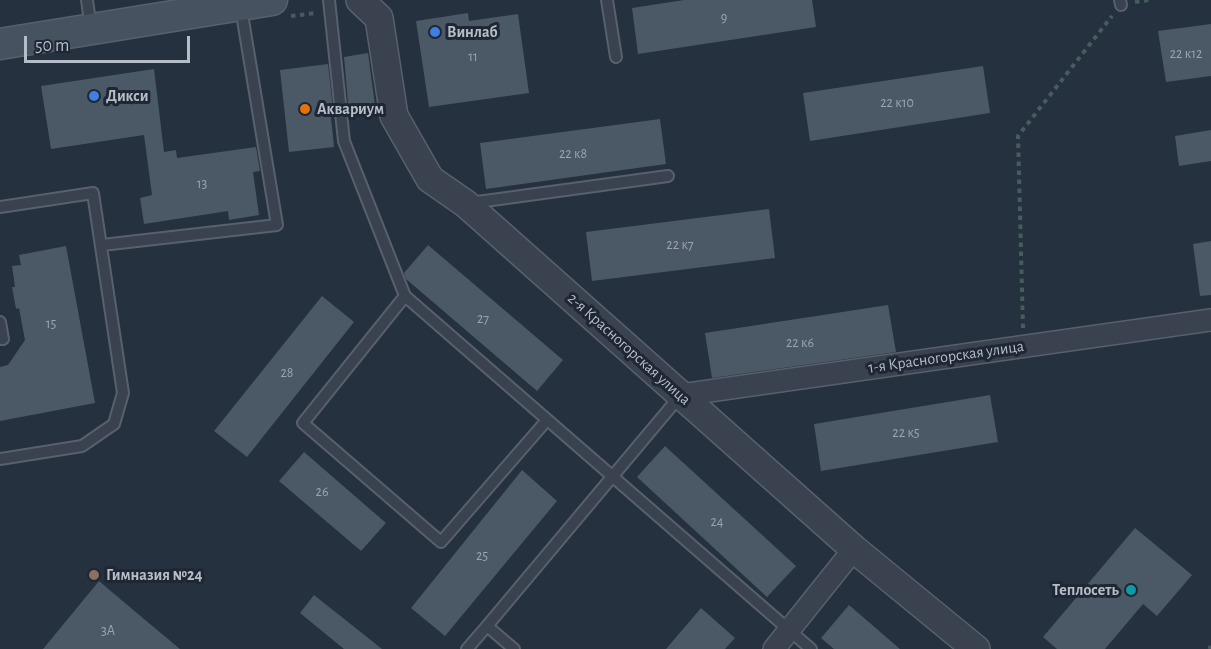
<!DOCTYPE html>
<meta charset="utf-8">
<style>
body{margin:0}
#map{position:relative;width:1211px;height:649px;overflow:hidden;background:#25313e;font-family:"Alegreya Sans",sans-serif}
canvas{display:block}
.scale{position:absolute;left:24px;top:36px;width:166px;height:27px;box-sizing:border-box;border:3px solid #b5bdc9;border-top:0;padding-left:8px;font-size:18px;line-height:21px;white-space:nowrap;color:#b5bdc9;-webkit-text-stroke:4px #1e2733;paint-order:stroke}
</style>
<div id="map">
<canvas width="1211" height="649"></canvas>
<div class="scale">50 m</div>
</div>
<script>
const ctx = document.querySelector('canvas').getContext('2d');
ctx.lineJoin = 'round';
function fillPath(path, color) { ctx.fillStyle = color; ctx.fill(path, 'evenodd'); }
function strokePath(path, color, width, dash) { ctx.strokeStyle = color; ctx.lineWidth = width; ctx.lineCap = dash ? 'butt' : 'round'; ctx.setLineDash(dash || []); ctx.stroke(path); }
function drawText(font, color, halo, rows, align = 'center') {
  ctx.font = font + ' "Alegreya Sans",sans-serif'; ctx.lineWidth = 6; ctx.setLineDash([]); ctx.textBaseline = 'middle'; ctx.strokeStyle = halo; ctx.fillStyle = color; for (const [text, x, y, turn = 0] of rows) {
    ctx.save(); ctx.translate(x, y); ctx.rotate((+turn || 0) * Math.PI / 180); ctx.textAlign = isNaN(turn) ? turn : align; if (halo) ctx.strokeText(text, 0, 0); ctx.fillText(text, 0, 0); ctx.restore();
  }
}
fillPath(new Path2D(`
 M 684,0 L 812,0 L 816,27 L 638,54 L 632,8 Z
 M 468,13 L 469,21 L 518,14 L 529,93 L 429,107 L 416,21 Z
 M 1211,24 L 1211,76 L 1166,82 L 1158,31 Z
 M 368,53 L 376,112 L 349,115 L 344,57 Z
 M 328,64 L 334,117 L 331,117 L 334,147 L 289,152 L 280,70 Z
 M 983,66 L 990,113 L 810,141 L 803,93 Z
 M 154,69 L 164,152 L 176,150 L 177,158 L 256,147 L 260,171 L 253,172 L 259,215 L 229,220 L 228,211 L 144,224 L 140,198 L 152,195 L 144,135 L 51,149 L 41,86 Z
 M 660,119 L 666,164 L 486,189 L 480,143 Z
 M 1211,130 L 1211,161 L 1179,166 L 1175,136 Z
 M 769,209 L 775,258 L 592,281 L 586,232 Z
 M 1211,241 L 1211,295 L 1200,296 L 1193,244 Z
 M 428,245 L 563,360 L 537,391 L 406,279 L 404,273 Z
 M 66,246 L 95,403 L 0,421 L 0,367 L 8,365 L 25,340 L 19,308 L 16,309 L 12,287 L 15,287 L 12,266 L 21,265 L 19,255 Z
 M 322,296 L 354,322 L 247,457 L 214,431 Z
 M 888,305 L 896,352 L 712,378 L 705,333 Z
 M 990,395 L 998,442 L 821,471 L 814,424 Z
 M 665,446 L 796,566 L 767,597 L 637,477 Z
 M 304,452 L 386,523 L 361,551 L 279,481 Z
 M 522,470 L 557,501 L 445,636 L 411,608 Z
 M 1135,528 L 1192,575 L 1157,616 L 1143,604 L 1105,649 L 1057,649 L 1043,637 Z
 M 99,581 L 138,614 L 180,649 L 43,649 Z
 M 314,595 L 382,649 L 344,649 L 300,613 Z
 M 849,605 L 900,649 L 834,649 L 821,638 Z
 M 701,608 L 735,638 L 725,649 L 666,649 Z`), '#4b5866');
const service = new Path2D(`
 M 87,0 L 91,29
 M 329,0 L 344,141 L 405,296 L 811,649
 M 607,0 L 616,57
 M 1120,0 L 1121,5
 M 470,203 L 668,176
 M 0,207 L 93,193 L 123,393 L 114,424 L 82,446 L 0,459
 M 102,245 L 277,225 L 241,8
 M 405,296 L 303,423 L 441,542 L 547,420
 M 0,322 L 3,339 L 0,339
 M 467,649 L 487,626
 M 514,649 L 487,626 L 680,396`);
const minor = new Path2D(`
 M 681,395 L 1211,320
 M 774,649 L 854,549`);
const tertiary = new Path2D(`
 M 360,0 L 379,18 L 394,116 L 430,179 L 466,204 L 854,549 L 976,649`);
const secondary = new Path2D(`
 M 0,44 L 272,0`);
strokePath(service, '#57606c', 14);
strokePath(minor, '#57606c', 24);
strokePath(tertiary, '#57606c', 30);
strokePath(secondary, '#57606c', 33);
strokePath(new Path2D(`
 M 1135,2 L 1149,0
 M 291,16 L 316,13
 M 1023,328 L 1018,136 L 1112,16
 M 1209,649 L 1211,646`), '#475c5e', 4, [4.5, 4.5]);
strokePath(service, '#39424e', 10);
strokePath(minor, '#39424e', 21);
strokePath(tertiary, '#39424e', 27);
strokePath(secondary, '#475260', 30);
for (const [x, y, r, color] of [
 [435,32,6,"#3f7fe0"],
 [94,96,6,"#3f7fe0"],
 [305,109,6,"#e8710a"],
 [94,575,6,"#8d6e63"],
 [1131,590,6,"#0f9aa8"]
]) { const dot = new Path2D(); dot.arc(x, y, r, 0, 2 * Math.PI); ctx.fillStyle = color; ctx.fill(dot); strokePath(dot, '#1e2733', 2); }
drawText('14px', '#9aa4b0', null, [
 ["9",724,18],
 ["22 к12",1186,54],
 ["11",473,57],
 ["22 к10",897,103],
 ["22 к8",573,154],
 ["13",202,184],
 ["22 к7",680,245],
 ["27",483,319],
 ["15",51,324],
 ["22 к6",800,343],
 ["28",287,373],
 ["22 к5",906,433],
 ["26",322,492],
 ["24",717,522],
 ["25",482,556],
 ["3А",108,631]
]);
drawText('bold 16px', '#b5bdc9', '#1e2733', [
 ["Винлаб",447,32],
 ["Дикси",106,96],
 ["Аквариум",317,109],
 ["Гимназия №24",106,575],
 ["Теплосеть",1119,590,"right"]
], 'left');
drawText('16px', '#b5bdc9', '#1e2733', [
 ["2-я Красногорская улица",629,349,42],
 ["1-я Красногорская улица",946,357,-8]
]);
</script>
